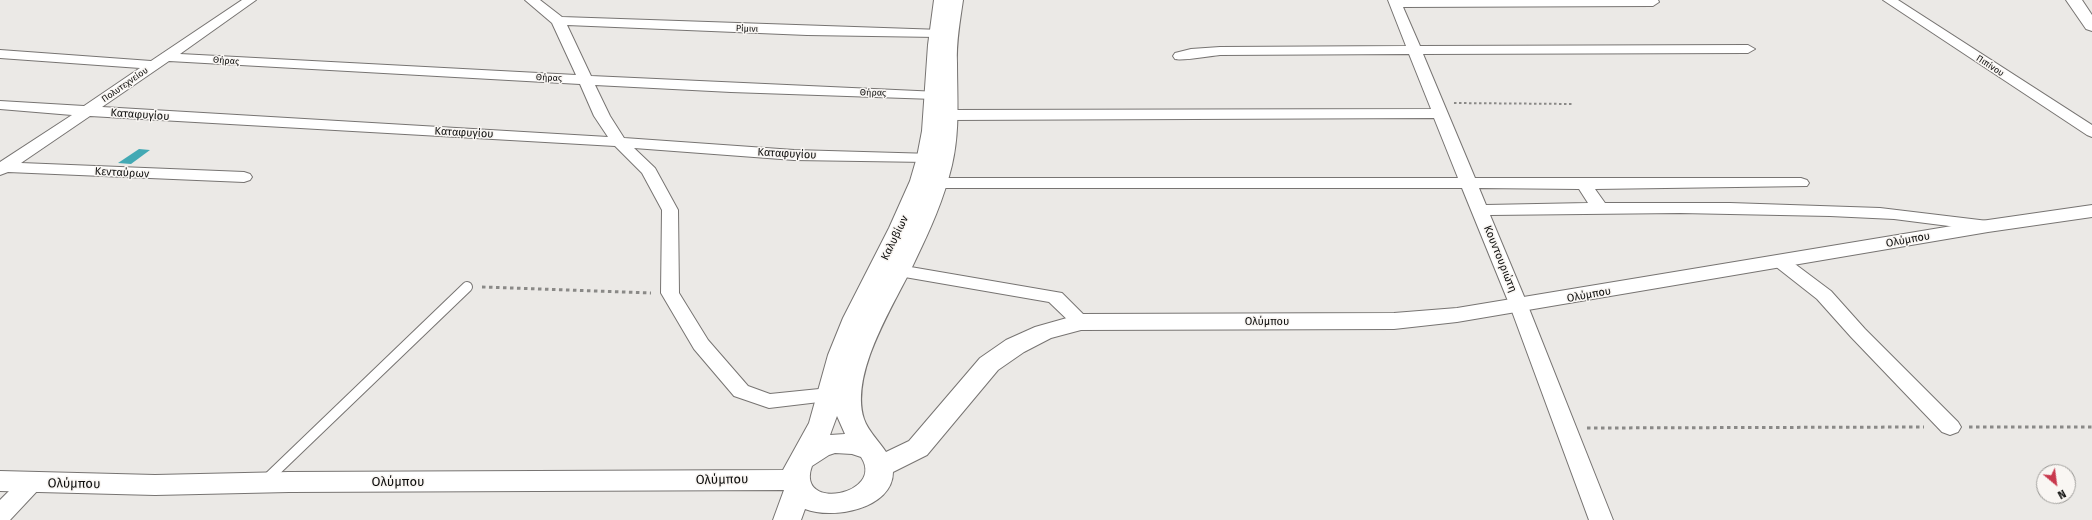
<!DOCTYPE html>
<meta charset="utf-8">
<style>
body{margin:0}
#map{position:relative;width:2092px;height:520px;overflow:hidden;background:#ebe9e6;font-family:"Fira Sans",sans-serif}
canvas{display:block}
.north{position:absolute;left:2036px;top:464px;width:40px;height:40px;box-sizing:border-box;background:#f9f6f3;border:1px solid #9b9a97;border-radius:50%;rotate:151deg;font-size:11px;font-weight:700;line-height:16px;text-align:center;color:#0f0f0e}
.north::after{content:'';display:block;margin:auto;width:14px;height:18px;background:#c8384d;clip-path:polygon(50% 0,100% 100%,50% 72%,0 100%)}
</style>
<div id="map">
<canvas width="2092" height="520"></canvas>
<div class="north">N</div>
</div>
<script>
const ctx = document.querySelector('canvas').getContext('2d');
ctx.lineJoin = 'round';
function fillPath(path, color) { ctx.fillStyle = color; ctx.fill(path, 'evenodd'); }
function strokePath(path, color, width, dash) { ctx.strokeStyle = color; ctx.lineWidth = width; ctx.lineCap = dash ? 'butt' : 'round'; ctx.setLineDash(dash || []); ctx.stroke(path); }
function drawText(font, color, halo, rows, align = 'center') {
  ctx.font = font + ' "Fira Sans",sans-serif'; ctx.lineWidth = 3; ctx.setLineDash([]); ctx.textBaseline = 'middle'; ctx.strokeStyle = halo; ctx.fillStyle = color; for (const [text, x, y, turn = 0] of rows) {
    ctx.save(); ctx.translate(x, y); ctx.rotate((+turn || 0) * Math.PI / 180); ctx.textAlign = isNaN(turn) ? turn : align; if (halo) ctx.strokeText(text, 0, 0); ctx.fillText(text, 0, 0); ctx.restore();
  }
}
fillPath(new Path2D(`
 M 139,149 L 150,150 L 131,164 L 118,163 Z`), '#43a9b4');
const lane = new Path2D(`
 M 266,480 L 467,287`);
const street = new Path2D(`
 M 242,0 L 256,0 L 180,54 L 576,75 L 552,23 L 525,0 L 540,0 L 562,17 L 942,30 L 944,33 L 942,36 L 937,37 L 807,35 L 567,25 L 591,76 L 939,92 L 941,95 L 939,98 L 934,99 L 731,92 L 595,85 L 610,116 L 624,138 L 794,150 L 933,154 L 935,157 L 933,160 L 927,162 L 794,160 L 634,148 L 655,168 L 678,210 L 679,293 L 708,340 L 748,386 L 770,394 L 829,388 L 836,390 L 839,395 L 836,400 L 769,408 L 734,396 L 694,349 L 661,293 L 662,210 L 642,173 L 615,146 L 90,116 L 21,163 L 244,172 L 250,174 L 252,177 L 250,180 L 244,182 L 8,172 L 0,175 L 0,162 L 72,115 L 0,109 L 0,101 L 84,106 L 140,68 L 0,58 L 0,50 L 151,61 ZM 169,61 L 580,84 L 594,116 L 608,137 L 102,107 Z
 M 1388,0 L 1658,0 L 1659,2 L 1653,6 L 1403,7 L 1420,46 L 1748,45 L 1755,49 L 1748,53 L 1423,54 L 1475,178 L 1801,178 L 1807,180 L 1809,183 L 1807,186 L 1595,189 L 1605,203 L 1730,203 L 1880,208 L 1988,221 L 1994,222 L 1997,226 L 1994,230 L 1988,231 L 1894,219 L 1830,216 L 1680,213 L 1490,215 L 1528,306 L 1613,520 L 1589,520 L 1510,306 L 1462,188 L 938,188 L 932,186 L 930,183 L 932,180 L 938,178 L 1458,178 L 1434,118 L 950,120 L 945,118 L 942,115 L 945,112 L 950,110 L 1431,109 L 1409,54 L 1220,55 C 1210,56 1182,61 1175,59 L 1173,56 L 1175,53 L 1191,49 L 1220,47 L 1406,46 ZM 1479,188 L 1579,189 L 1588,203 L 1486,205 Z
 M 1883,0 L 1898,0 L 2092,125 L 2092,137 L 2087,135 Z
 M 1781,257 L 1787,258 L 1831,291 L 1865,329 L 1958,422 L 1961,427 L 1958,432 L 1950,435 L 1942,432 L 1851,337 L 1817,299 L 1775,266 L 1772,262 L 1775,258 Z
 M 899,265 L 1062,293 L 1091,322 L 1088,326 L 1081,328 L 1074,326 L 1049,302 L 893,275 L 890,271 L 893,267 Z
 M 31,474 L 39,477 L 42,483 L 39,489 L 10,520 L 0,520 L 0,500 L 23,477 Z`);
const secondary = new Path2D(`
 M 934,0 L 963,0 C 960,21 956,42 957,63 C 957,98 960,131 952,165 C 944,199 930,230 915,261 C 896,302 849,372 864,419 C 868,431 879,441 886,452 L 909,441 L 980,358 L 1006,340 L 1035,327 L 1081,314 L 1394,313 L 1457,308 L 1988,220 L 2092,205 L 2092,217 L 1988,232 L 1457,322 L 1394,329 L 1081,330 L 1051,338 L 1024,352 L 998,370 L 927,455 L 893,472 C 893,509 832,520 805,509 L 801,520 L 773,520 L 784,490 L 289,492 L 155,495 L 0,491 L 0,471 L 155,475 L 289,472 L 783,470 L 809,423 L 828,355 L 843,318 L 889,228 L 910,181 L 917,157 L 922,131 L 928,45 ZM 837,416 L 845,434 L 830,435 ZM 835,453 L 852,454 L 861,457 C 886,495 795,512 812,466 L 829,455 Z
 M 2066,0 L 2082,0 L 2092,15 L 2092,31 L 2086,29 Z`);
strokePath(lane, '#777472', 12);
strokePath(street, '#777472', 2);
strokePath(secondary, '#777472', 2);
strokePath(new Path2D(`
 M 1454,103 L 1573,104`), '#8a8987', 2, [2.5, 2.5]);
strokePath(new Path2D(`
 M 482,287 L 651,293
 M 1969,427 L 2092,427
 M 1587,428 L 1924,427`), '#8a8987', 3, [3.5, 3.5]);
strokePath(lane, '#fff', 10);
fillPath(street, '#fff');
fillPath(secondary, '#fff');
drawText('9px', '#0f0f0e', '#f9f6f3', [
 ["Ρίμινι",747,29,2],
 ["Θήρας",226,61,4],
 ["Πιπίνου",1990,66,33],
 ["Θήρας",549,78,2],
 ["Πολυτεχνείου",125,85,-35],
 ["Θήρας",873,93,1]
]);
drawText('11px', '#0f0f0e', '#f9f6f3', [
 ["Καταφυγίου",140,115,4],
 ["Καταφυγίου",464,133,3],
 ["Καταφυγίου",787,154,3],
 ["Κενταύρων",122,173,3],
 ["Καλυβίων",895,238,-64],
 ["Ολύμπου",1908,240,-10],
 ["Κουντουριώτη",1500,259,68],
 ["Ολύμπου",1589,295,-10],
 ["Ολύμπου",1267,322]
]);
drawText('13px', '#0f0f0e', '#f9f6f3', [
 ["Ολύμπου",722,480,-1],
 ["Ολύμπου",398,482],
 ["Ολύμπου",74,484,1]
]);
</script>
